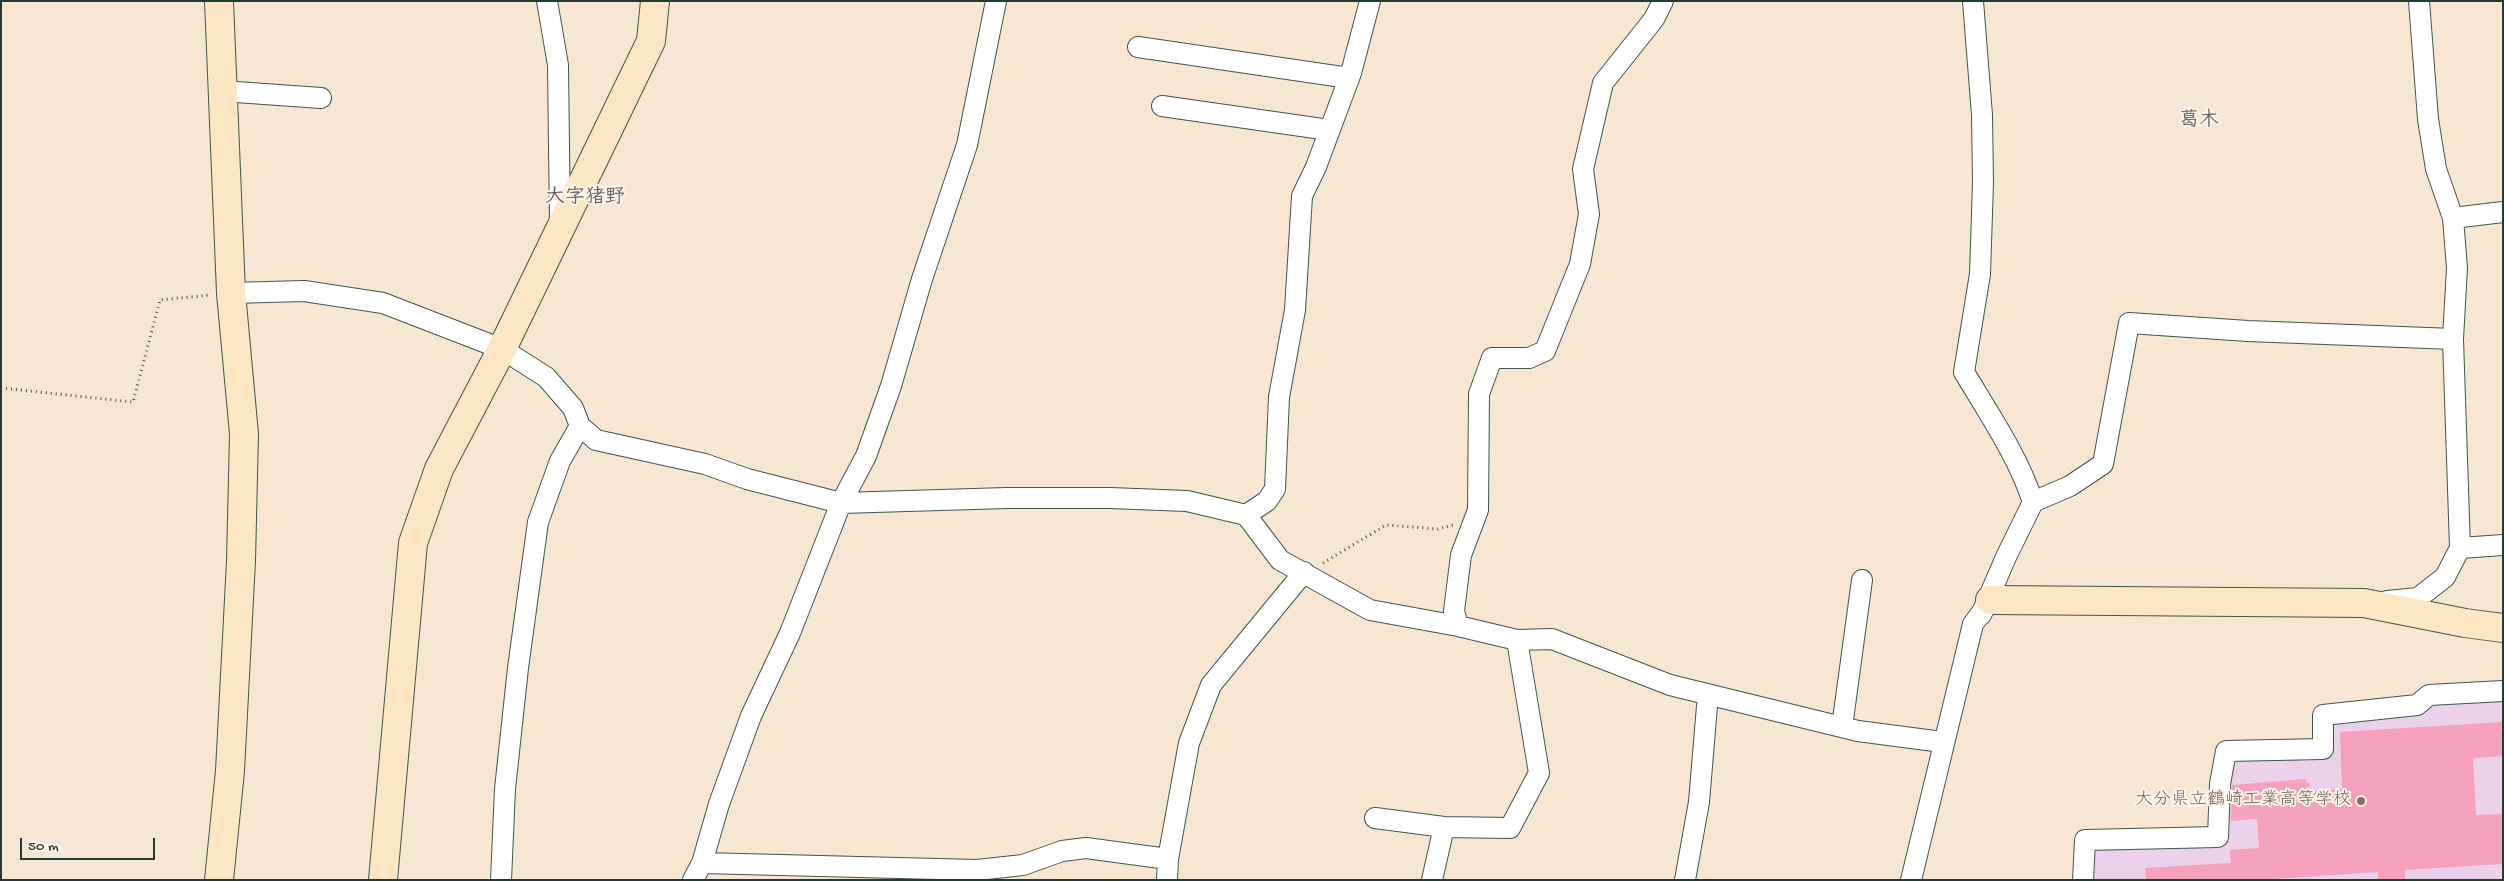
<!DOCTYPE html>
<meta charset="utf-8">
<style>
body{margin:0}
#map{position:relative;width:2504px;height:881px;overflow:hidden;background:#f7e7d2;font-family:"Gochi Hand",sans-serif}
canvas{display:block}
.frame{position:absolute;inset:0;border:2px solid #1f3d34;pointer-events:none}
.scale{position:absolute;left:20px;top:838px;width:135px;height:22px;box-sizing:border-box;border:2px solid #1f3d34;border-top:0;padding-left:6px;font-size:15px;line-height:18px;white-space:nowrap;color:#1f3d34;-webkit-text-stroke:4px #fbf7ec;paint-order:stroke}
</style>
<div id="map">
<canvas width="2504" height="881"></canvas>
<div class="frame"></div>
<div class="scale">50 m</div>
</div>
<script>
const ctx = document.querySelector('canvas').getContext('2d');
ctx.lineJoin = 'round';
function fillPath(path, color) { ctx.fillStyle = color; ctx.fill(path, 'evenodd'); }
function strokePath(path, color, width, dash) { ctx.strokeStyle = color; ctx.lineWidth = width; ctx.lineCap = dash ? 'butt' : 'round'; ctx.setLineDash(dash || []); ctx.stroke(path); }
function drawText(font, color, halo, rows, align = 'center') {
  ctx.font = font + ' "Gochi Hand","Klee One",sans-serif'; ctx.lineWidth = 4; ctx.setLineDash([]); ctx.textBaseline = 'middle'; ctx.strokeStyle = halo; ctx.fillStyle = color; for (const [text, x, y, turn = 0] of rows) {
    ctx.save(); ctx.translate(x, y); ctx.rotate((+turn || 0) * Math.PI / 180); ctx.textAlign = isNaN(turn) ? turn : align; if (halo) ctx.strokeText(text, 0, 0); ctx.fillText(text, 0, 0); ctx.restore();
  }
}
fillPath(new Path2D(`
 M 2503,691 L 2503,880 L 2083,880 L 2085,840 L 2218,837 L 2226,751 L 2323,749 L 2323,715 Z`), '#ebd1eb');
fillPath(new Path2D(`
 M 2503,722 L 2503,756 L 2473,758 L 2476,815 L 2503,814 L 2503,864 L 2405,870 L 2405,880 L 2378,880 L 2378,872 L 2259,880 L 2146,880 L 2145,868 L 2231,863 L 2230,850 L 2259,848 L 2257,819 L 2231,821 L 2232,785 L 2306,779 L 2306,783 L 2309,782 L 2310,791 L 2342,789 L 2340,732 Z`), '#f5a0bc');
const street = new Path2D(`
 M 547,1 L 558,65 L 560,226
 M 1973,1 L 1982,115 L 1983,183 L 1980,274 L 1964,372 C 1989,414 2018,456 2033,502
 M 1138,47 L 1349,78
 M 222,91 L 321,98
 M 1162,106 L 1329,130
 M 2453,218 L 2503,212
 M 231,293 L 304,291 L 383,303 L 502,349 L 546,377 L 573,408 L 580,426 L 596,440 L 705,464 L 747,479 L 841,503 L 1007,498 L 1110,498 L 1187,501 L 1246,515 L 1280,560 L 1370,610 L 1458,626 L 1517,640 L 1552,639 L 1670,685 L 1858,731 L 1942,742
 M 2453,339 L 2460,548
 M 1246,515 L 1267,501 L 1275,489 L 1279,397 L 1295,310 L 1302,196 L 1316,167 L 1351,73 L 1370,1
 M 2387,601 L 2418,598 L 2445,577 L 2460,548 L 2503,545
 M 1981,615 L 2006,557 L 2033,502 L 2070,486 L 2103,464 L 2129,323 L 2248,331 L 2453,339 L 2457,268 L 2453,218 L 2436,169 L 2428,119 L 2419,1
 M 1458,626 L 1454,611 L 1461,555 L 1478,510 L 1479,394 L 1492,358 L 1529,358 L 1545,351 L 1580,264 L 1589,214 L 1583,169 L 1603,83 L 1654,19 L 1663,1
 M 1842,727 L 1862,580
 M 1375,818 L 1444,827
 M 702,863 L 977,870 L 1023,865 L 1062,851 L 1086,848 L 1168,859
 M 501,880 L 505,789 L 518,668 L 538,522 L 560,461 L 580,426
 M 693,880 L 702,863 L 719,804 L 751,716 L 790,633 L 841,503 L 866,456 L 891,386 L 922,279 L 967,145 L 996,1
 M 1167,880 L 1168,859 L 1189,743 L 1211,685 L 1304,572
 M 1432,880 L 1444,827 L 1510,828 L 1539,773 L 1517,640
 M 1685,880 L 1699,802 L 1708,694
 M 1911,880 L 1973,624 L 1988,604
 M 2083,880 L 2085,840 L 2218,837 L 2220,784 L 2226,751 L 2323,749 L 2323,715 L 2417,705 L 2429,695 L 2503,691`);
const secondary = new Path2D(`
 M 219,1 L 231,293 L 244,434 L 241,561 L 230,771 L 219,880
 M 1990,600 L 2364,603 L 2465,623 L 2503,628
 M 383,880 L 413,543 L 439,469 L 502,349 L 651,41 L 655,1`);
strokePath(street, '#3f564c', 22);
strokePath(secondary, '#3f564c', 30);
strokePath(new Path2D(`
 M 1,388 L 133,402 L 160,300 L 211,295
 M 1323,563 L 1386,525 L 1438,529 L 1453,525`), '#3f564c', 3, [1, 4]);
strokePath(street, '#fff', 20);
strokePath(secondary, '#fce6c4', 28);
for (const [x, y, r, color] of [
 [2361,801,5,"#8d6e63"]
]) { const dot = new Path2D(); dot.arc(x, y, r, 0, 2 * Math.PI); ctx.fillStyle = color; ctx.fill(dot); strokePath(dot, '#fbf7ec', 2); }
drawText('18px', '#785e54', '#fbf7ec', [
 ["大分県立鶴崎工業高等学校",2351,801]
], 'right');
drawText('bold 20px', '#6a6064', '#fbf7ec', [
 ["葛木",2199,122],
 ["大字猪野",585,199]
]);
</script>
